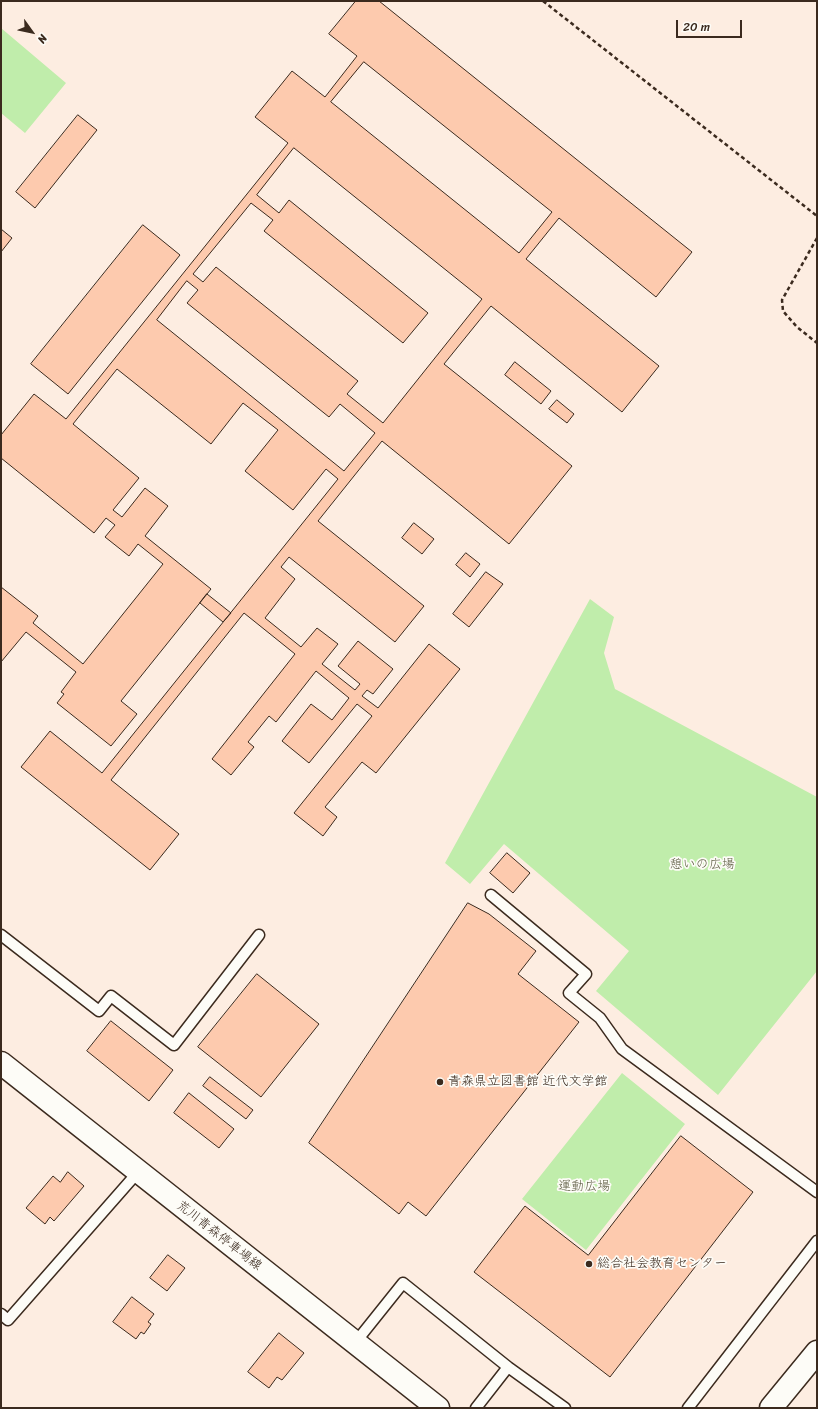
<!DOCTYPE html>
<meta charset="utf-8">
<style>
body{margin:0}
#map{position:relative;width:818px;height:1409px;overflow:hidden;background:#fdede1;font-family:Sriracha,sans-serif}
canvas{display:block}
.frame{position:absolute;inset:0;border:2px solid #3b2a1e;pointer-events:none}
.north{position:absolute;left:12px;top:12px;width:40px;height:40px;-webkit-text-stroke:3px #fdfcf7;paint-order:stroke;rotate:123deg;font-size:11px;font-weight:700;line-height:16px;text-align:center;color:#3b2a1e}
.north::after{content:'';display:block;margin:auto;width:14px;height:18px;background:#3b2a1e;clip-path:polygon(50% 0,100% 100%,50% 72%,0 100%)}
.scale{position:absolute;left:676px;top:20px;width:66px;height:18px;box-sizing:border-box;border:2px solid #3b2a1e;border-top:0;padding-left:5px;font-size:12px;line-height:14px;white-space:nowrap;color:#3b2a1e;-webkit-text-stroke:3px #fdfcf7;paint-order:stroke}
</style>
<div id="map">
<canvas width="818" height="1409"></canvas>
<div class="frame"></div>
<div class="north">N</div>
<div class="scale">20 m</div>
</div>
<script>
const ctx = document.querySelector('canvas').getContext('2d');
ctx.lineJoin = 'round';
function fillPath(path, color) { ctx.fillStyle = color; ctx.fill(path, 'evenodd'); }
function strokePath(path, color, width, dash) { ctx.strokeStyle = color; ctx.lineWidth = width; ctx.lineCap = dash ? 'butt' : 'round'; ctx.setLineDash(dash || []); ctx.stroke(path); }
function drawText(font, color, halo, rows, align = 'center') {
  ctx.font = font + ' Sriracha,"Klee One",sans-serif'; ctx.lineWidth = 3.5; ctx.setLineDash([]); ctx.textBaseline = 'middle'; ctx.strokeStyle = halo; ctx.fillStyle = color; for (const [text, x, y, turn = 0] of rows) {
    ctx.save(); ctx.translate(x, y); ctx.rotate((+turn || 0) * Math.PI / 180); ctx.textAlign = isNaN(turn) ? turn : align; if (halo) ctx.strokeText(text, 0, 0); ctx.fillText(text, 0, 0); ctx.restore();
  }
}
fillPath(new Path2D(`
 M 1,28 L 66,83 L 25,133 L 1,113 Z
 M 590,599 L 614,617 L 604,653 L 615,689 L 817,797 L 817,971 L 718,1095 L 596,991 L 629,951 L 504,844 L 470,884 L 445,863 Z
 M 622,1073 L 685,1124 L 586,1250 L 522,1199 Z`), '#c0edab');
const building = new Path2D(`
 M 356,1 L 379,1 L 692,252 L 656,297 L 559,218 L 526,259 L 659,366 L 622,412 L 491,306 L 444,364 L 572,466 L 509,544 L 382,441 L 318,521 L 424,606 L 395,642 L 289,557 L 281,567 L 295,579 L 265,618 L 301,647 L 317,628 L 338,644 L 322,664 L 355,690 L 360,684 L 338,666 L 358,641 L 393,669 L 373,694 L 367,690 L 362,696 L 378,708 L 429,644 L 460,669 L 376,773 L 362,762 L 325,807 L 337,817 L 323,836 L 294,813 L 372,716 L 357,704 L 309,763 L 282,741 L 311,704 L 332,720 L 349,698 L 316,671 L 276,722 L 269,716 L 248,742 L 254,747 L 231,775 L 212,759 L 295,654 L 244,613 L 111,780 L 179,834 L 150,870 L 21,767 L 50,731 L 102,773 L 338,479 L 326,469 L 293,510 L 245,471 L 278,430 L 243,403 L 211,444 L 117,369 L 73,424 L 139,478 L 113,510 L 122,517 L 145,488 L 168,506 L 145,536 L 211,589 L 121,701 L 137,714 L 111,746 L 57,703 L 64,694 L 61,692 L 76,672 L 26,632 L 1,662 L 1,587 L 38,616 L 33,623 L 83,664 L 163,564 L 138,544 L 129,556 L 105,537 L 115,525 L 106,518 L 94,533 L 1,458 L 1,435 L 34,394 L 66,419 L 288,143 L 255,117 L 292,71 L 325,97 L 357,56 L 329,34 ZM 364,62 L 552,212 L 519,253 L 331,102 ZM 294,148 L 482,299 L 383,423 L 347,394 L 358,381 L 216,267 L 203,282 L 193,274 L 251,203 L 273,220 L 264,231 L 403,343 L 428,313 L 289,200 L 279,213 L 257,195 ZM 187,281 L 198,290 L 187,303 L 329,417 L 340,404 L 375,433 L 344,471 L 157,320 Z
 M 78,115 L 97,130 L 35,208 L 16,192 Z
 M 143,225 L 180,255 L 68,394 L 31,364 Z
 M 1,229 L 12,238 L 1,252 Z
 M 515,362 L 551,391 L 541,404 L 505,375 Z
 M 557,400 L 574,414 L 567,423 L 549,409 Z
 M 414,523 L 434,539 L 422,554 L 402,538 Z
 M 466,553 L 480,564 L 470,577 L 456,565 Z
 M 486,572 L 503,584 L 469,627 L 453,614 Z
 M 207,594 L 231,613 L 223,622 L 200,603 Z
 M 507,853 L 530,873 L 513,893 L 490,873 Z
 M 468,903 L 489,914 L 536,951 L 518,974 L 579,1022 L 426,1216 L 408,1202 L 399,1214 L 309,1143 Z
 M 257,974 L 319,1024 L 261,1097 L 198,1047 Z
 M 111,1021 L 173,1070 L 149,1101 L 87,1051 Z
 M 210,1077 L 253,1110 L 246,1119 L 203,1086 Z
 M 189,1093 L 234,1129 L 219,1148 L 174,1113 Z
 M 681,1136 L 753,1192 L 610,1377 L 474,1272 L 525,1206 L 588,1255 Z
 M 68,1172 L 84,1186 L 54,1221 L 50,1217 L 45,1224 L 26,1208 L 53,1176 L 60,1182 Z
 M 168,1255 L 185,1268 L 167,1291 L 150,1278 Z
 M 132,1297 L 154,1314 L 148,1322 L 151,1324 L 144,1334 L 141,1332 L 136,1339 L 113,1322 Z
 M 279,1333 L 304,1353 L 282,1380 L 277,1377 L 269,1388 L 248,1372 Z`);
fillPath(building, '#fdcaae');
strokePath(building, '#3b2a1e', 1);
const lane = new Path2D(`
 M 491,895 L 586,974 L 569,993 L 600,1018 L 622,1049 L 817,1192
 M 1,935 L 99,1011 L 111,996 L 174,1045 L 259,935
 M 1,1314 L 8,1320 L 138,1172
 M 355,1343 L 403,1283 L 508,1367 L 476,1408
 M 508,1367 L 565,1408
 M 688,1408 L 817,1241`);
const secondary = new Path2D(`
 M 1,1063 L 438,1408`);
const highway = new Path2D(`
 M 771,1408 L 817,1352`);
strokePath(lane, '#3b2a1e', 13);
strokePath(secondary, '#3b2a1e', 25);
strokePath(highway, '#3b2a1e', 25);
strokePath(new Path2D(`
 M 543,1 L 817,216
 M 817,238 L 782,300 L 783,311 L 797,327 L 817,343`), '#3b2a1e', 2.5, [4, 3]);
strokePath(lane, '#fdfcf7', 10);
strokePath(secondary, '#fdfcf7', 22);
strokePath(highway, '#fdfcf7', 22);
for (const [x, y, r, color] of [
 [440,1082,4,"#3b2a1e"],
 [589,1264,4,"#3b2a1e"]
]) { const dot = new Path2D(); dot.arc(x, y, r, 0, 2 * Math.PI); ctx.fillStyle = color; ctx.fill(dot); strokePath(dot, '#fdfcf7', 1.5); }
drawText('13px', '#5c5b41', '#fdfcf7', [
 ["憩いの広場",702,865],
 ["運動広場",584,1187]
]);
drawText('13px', '#3b2a1e', '#fdfcf7', [
 ["青森県立図書館 近代文学館",448,1082],
 ["総合社会教育センター",597,1264]
], 'left');
drawText('13px', '#3b2a1e', '#fdfcf7', [
 ["荒川青森停車場線",219,1236,38]
]);
</script>
